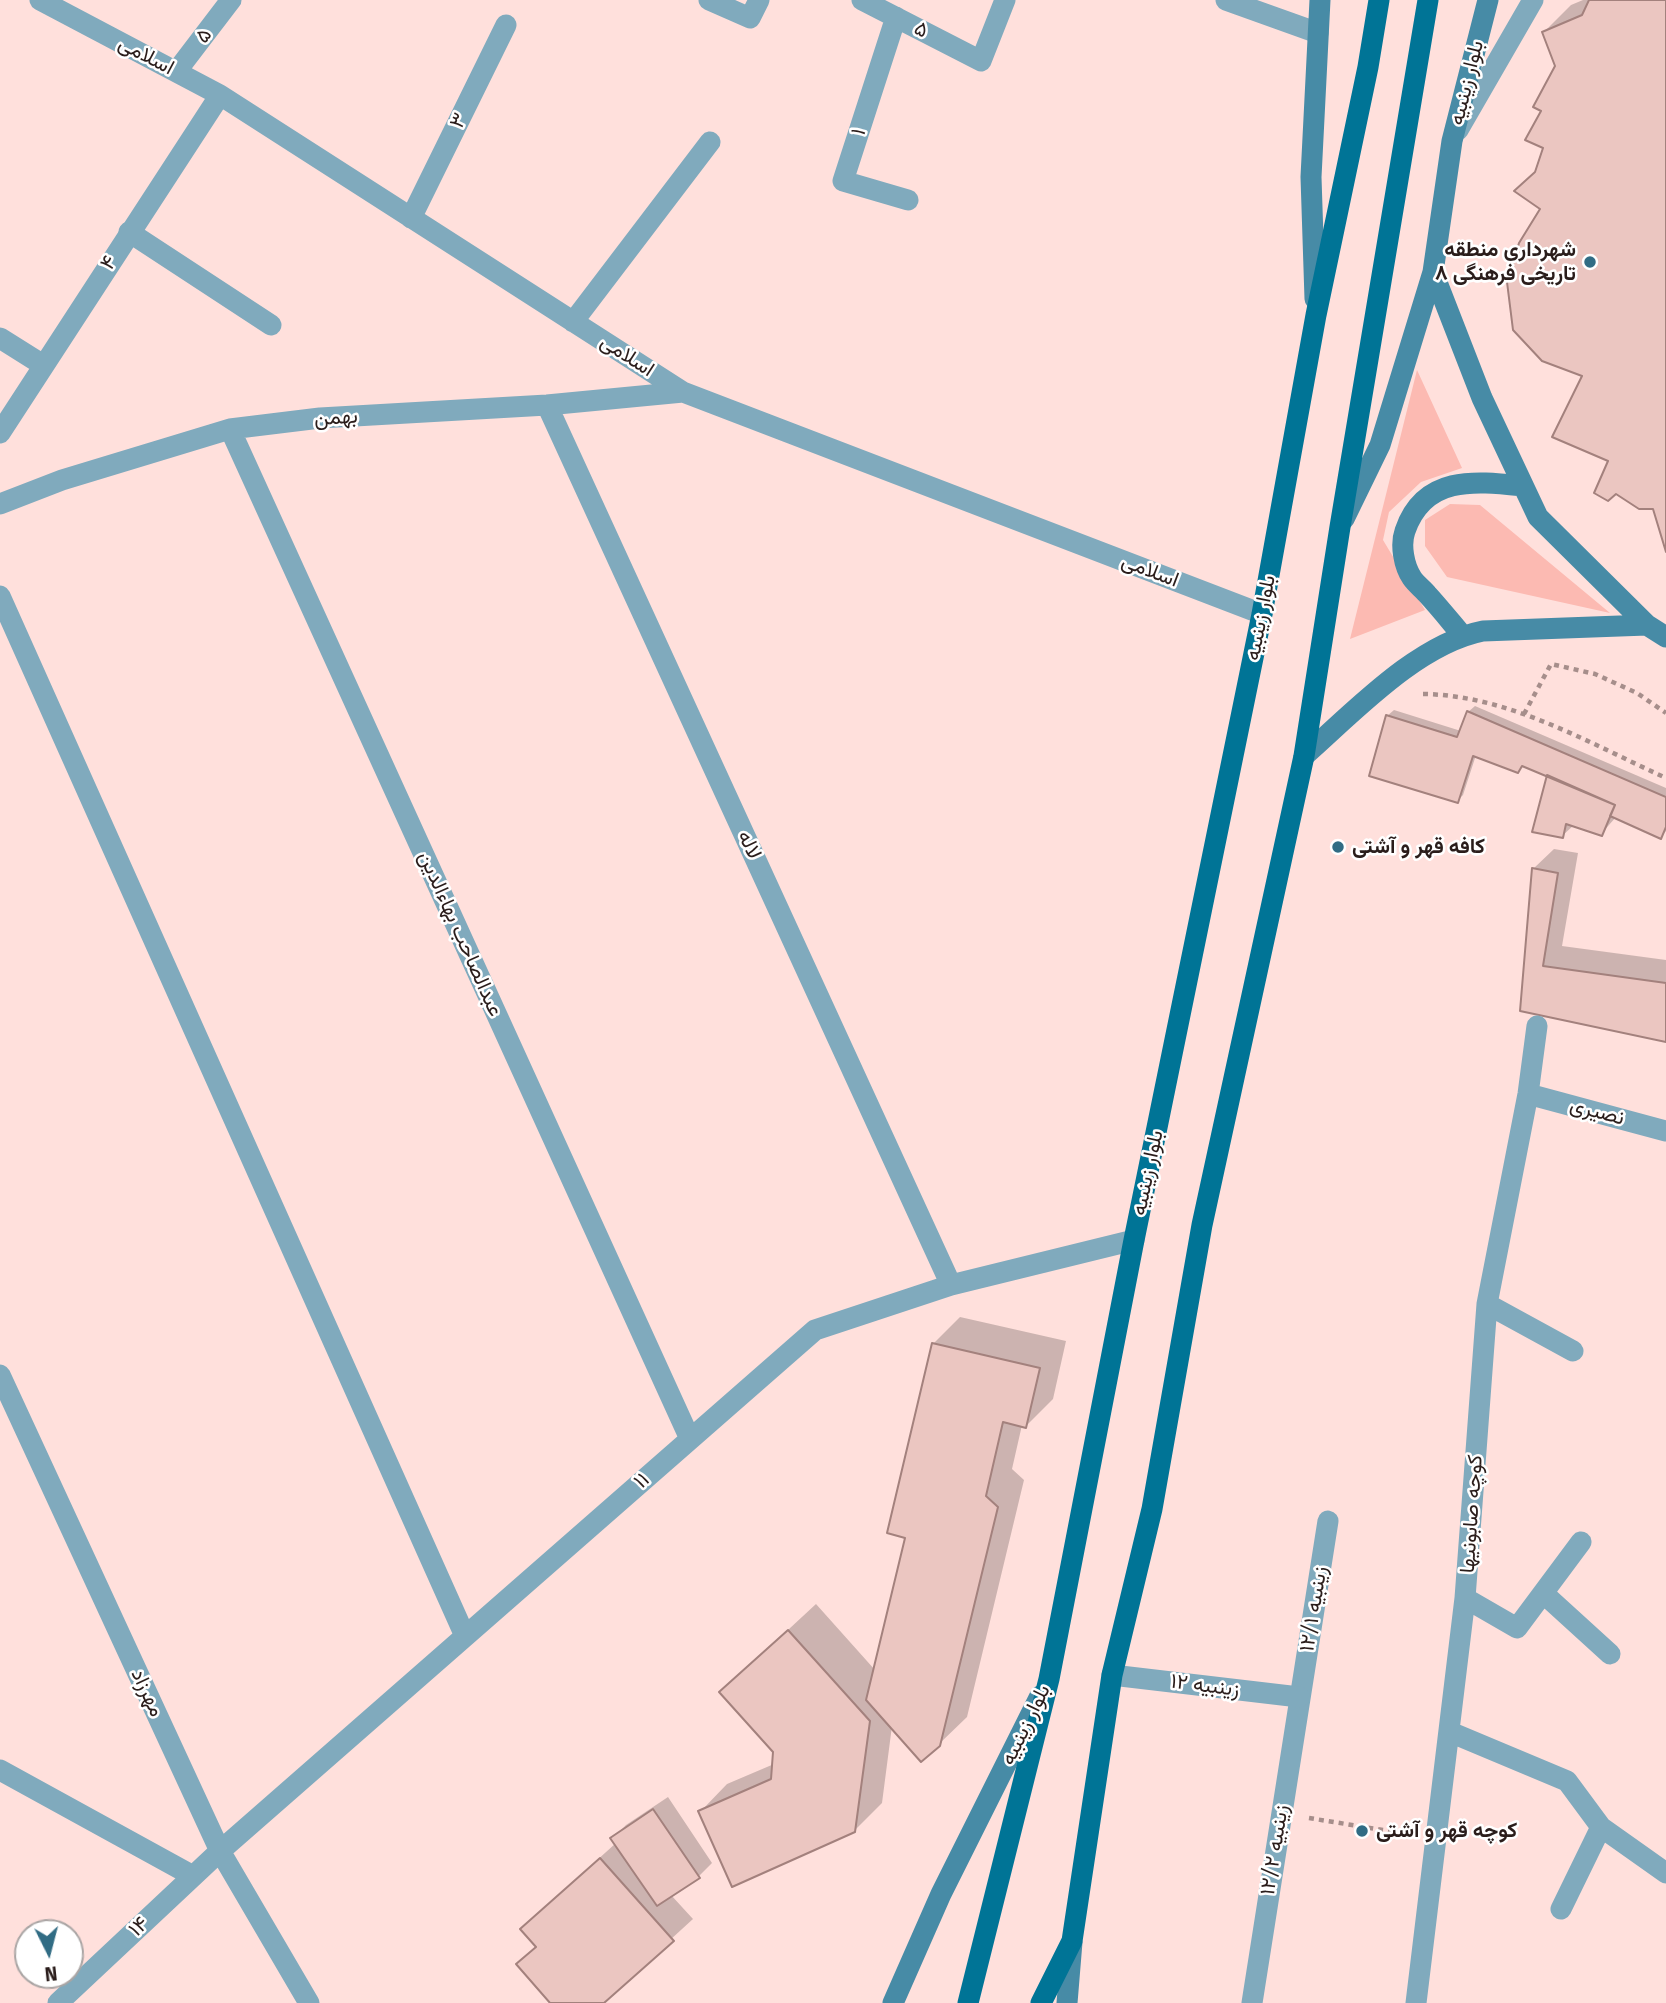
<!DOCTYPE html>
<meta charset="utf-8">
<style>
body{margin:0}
#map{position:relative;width:1666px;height:2003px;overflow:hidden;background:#ffe0dc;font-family:"Fira Sans",sans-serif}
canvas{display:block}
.north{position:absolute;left:14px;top:1919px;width:70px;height:70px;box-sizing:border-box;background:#fff;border:2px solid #aaa5a4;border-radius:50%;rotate:174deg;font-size:19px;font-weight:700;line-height:28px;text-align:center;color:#2a1d1b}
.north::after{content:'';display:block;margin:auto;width:24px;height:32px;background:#316c84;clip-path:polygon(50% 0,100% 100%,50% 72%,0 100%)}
</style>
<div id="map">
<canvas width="1666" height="2003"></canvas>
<div class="north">N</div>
</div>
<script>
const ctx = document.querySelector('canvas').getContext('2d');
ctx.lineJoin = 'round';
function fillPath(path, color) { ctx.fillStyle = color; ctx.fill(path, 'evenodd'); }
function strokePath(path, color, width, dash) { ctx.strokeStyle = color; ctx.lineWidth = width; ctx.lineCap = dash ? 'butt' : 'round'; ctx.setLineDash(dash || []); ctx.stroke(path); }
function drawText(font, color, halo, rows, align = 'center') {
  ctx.font = font + ' "Fira Sans",Vazirmatn,sans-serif'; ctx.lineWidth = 5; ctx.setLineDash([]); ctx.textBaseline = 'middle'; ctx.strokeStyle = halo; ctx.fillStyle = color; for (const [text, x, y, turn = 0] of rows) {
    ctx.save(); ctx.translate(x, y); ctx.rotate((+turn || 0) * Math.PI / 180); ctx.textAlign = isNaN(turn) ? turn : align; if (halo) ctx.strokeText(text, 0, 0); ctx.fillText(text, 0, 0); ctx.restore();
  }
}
fillPath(new Path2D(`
 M 1417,370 L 1462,468 L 1421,482 L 1389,512 L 1383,540 L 1425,610 L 1350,639 Z
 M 1450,504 L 1480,505 L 1610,613 L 1447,577 L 1425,546 L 1425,520 Z`), '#fcbab2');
fillPath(new Path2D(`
 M 1583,0 L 1666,0 L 1666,546 L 1655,507 L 1610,460 L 1585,375 L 1543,209 L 1538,170 L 1545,147 L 1544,111 L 1557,66 L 1544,32 L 1571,5 Z
 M 1475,706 L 1666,788 L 1666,831 L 1661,837 L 1616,817 L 1601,834 L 1574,825 L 1562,836 L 1549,774 L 1524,765 L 1518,771 L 1476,755 L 1463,795 L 1457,801 L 1387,716 L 1394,710 L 1461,731 L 1468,712 Z
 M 1554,849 L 1578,853 L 1562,946 L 1666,960 L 1666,1040 L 1522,1009 L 1533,869 Z
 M 960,1317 L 1066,1341 L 1053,1399 L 1026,1426 L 1022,1425 L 1012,1469 L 1024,1480 L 967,1717 L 939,1744 L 892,1726 L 882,1803 L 854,1831 L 701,1811 L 727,1784 L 774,1764 L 775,1751 L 721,1692 L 816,1604 L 875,1670 L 907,1537 L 933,1344 Z
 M 668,1797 L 712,1863 L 699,1876 L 671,1895 L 693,1919 L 601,2003 L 553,2003 L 518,1964 L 537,1946 L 543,1909 L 616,1843 L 613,1838 L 626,1825 Z`), '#0003');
const building = new Path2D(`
 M 1589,0 L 1666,0 L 1666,552 L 1653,509 L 1639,509 L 1616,494 L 1608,501 L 1594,493 L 1608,461 L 1552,437 L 1582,376 L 1542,361 L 1513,330 L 1507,282 L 1519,243 L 1540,209 L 1514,191 L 1535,172 L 1543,148 L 1525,140 L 1541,111 L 1533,107 L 1555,66 L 1542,32 L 1582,15 Z
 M 1467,711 L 1666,797 L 1666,827 L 1661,839 L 1610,816 L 1615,805 L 1522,766 L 1518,773 L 1473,756 L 1458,803 L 1369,776 L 1386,715 L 1457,737 Z
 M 1547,775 L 1615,805 L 1602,836 L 1566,824 L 1563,838 L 1532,832 Z
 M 1532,868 L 1558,873 L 1543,966 L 1666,983 L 1666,1042 L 1520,1011 Z
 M 932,1343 L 1040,1368 L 1026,1428 L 1003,1422 L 986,1496 L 998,1507 L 940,1746 L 921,1762 L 866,1700 L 905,1538 L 887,1533 Z
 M 788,1630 L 870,1721 L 855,1832 L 732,1887 L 698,1811 L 771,1779 L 773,1752 L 719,1692 Z
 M 653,1809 L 700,1878 L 657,1906 L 610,1838 Z
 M 600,1858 L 674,1941 L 604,2003 L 550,2003 L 516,1964 L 536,1947 L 520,1929 Z`);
fillPath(building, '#ebc6c1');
strokePath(building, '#a3817d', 2);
strokePath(new Path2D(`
 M 1423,694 C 1508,695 1589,743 1666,778
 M 1524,714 L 1551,664 L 1595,674 L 1637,693 L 1666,713
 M 1309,1818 L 1407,1834`), '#a68e8b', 4.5, [5, 5]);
strokePath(new Path2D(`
 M 129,232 L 271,325
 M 1528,1094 L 1666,1131
 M 1487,1304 L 1573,1351
 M 1543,1593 L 1610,1654
 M 1465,1598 L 1517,1628 L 1581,1542
 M 1450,1732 L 1567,1781 L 1601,1827 L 1666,1873
 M 1561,1909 L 1601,1827
 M 1252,2003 L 1328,1521
 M 1416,2003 L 1465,1598 L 1487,1304 L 1528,1094 L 1537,1026`), '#80aabd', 21);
strokePath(new Path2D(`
 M 40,0 L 220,95 L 683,392 L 1262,614
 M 709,0 L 750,18 L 759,0
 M 862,0 L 981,61 L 1005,0
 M 1226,0 L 1318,33
 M 896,17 L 843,181 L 908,200
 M 176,72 L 231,0
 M 1458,130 L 1533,0
 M 411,218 L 506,25
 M 573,322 L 710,142
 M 0,338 L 43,365
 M 547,405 L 951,1285
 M 230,429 L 690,1439
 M 0,433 L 220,95
 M 0,504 L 62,480 L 230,429 L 320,418 L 547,405 L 683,392
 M 0,596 L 465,1636
 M 0,1375 L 220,1851 L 309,2003
 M 1112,1675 L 1299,1697
 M 0,1770 L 193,1876
 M 58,2003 L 220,1851 L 815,1330 L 951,1285 L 1134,1240`), '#80aabd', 21);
strokePath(new Path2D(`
 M 1433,272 L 1482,398 L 1538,517 L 1647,625 L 1666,637
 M 1315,299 L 1311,177 L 1320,0
 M 1344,519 L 1380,445 L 1433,272 L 1452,141 L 1488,0
 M 1462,635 C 1451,622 1439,607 1427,594 C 1423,589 1416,584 1412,578 C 1404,566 1400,545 1405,531 C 1424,475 1475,481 1523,486
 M 1304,756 C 1354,712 1417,644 1483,631 L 1647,625
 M 893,2003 L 941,1894 L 1040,1696
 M 1067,2003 L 1072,1942`), '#478ba6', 21);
strokePath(new Path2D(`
 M 968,2003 L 1049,1679 L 1134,1240 L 1262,614 L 1316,315 L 1368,67 L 1379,0
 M 1041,2003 L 1072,1941 L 1112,1675 L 1152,1509 L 1202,1225 L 1304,756 L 1340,527 L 1428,0`), '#007496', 21);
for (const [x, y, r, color] of [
 [1590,262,7,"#316c84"],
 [1338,847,7,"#316c84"],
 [1362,1831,7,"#316c84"]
]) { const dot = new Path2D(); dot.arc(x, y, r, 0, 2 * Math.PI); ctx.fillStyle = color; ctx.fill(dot); strokePath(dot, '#fff', 2.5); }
drawText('21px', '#2a1d1b', '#fff', [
 ["۵",921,30,27],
 ["۵",204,36,-53],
 ["اسلامی",146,56,28],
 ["بلوار زینبیه",1467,83,-76],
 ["۳",459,121,-64],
 ["۱",859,132,-72],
 ["۴",109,263,-57],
 ["اسلامی",627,356,33],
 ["بهمن",336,418,-4],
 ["اسلامی",1150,571,21],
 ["بلوار زینبیه",1261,618,-79],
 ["لاله",749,845,65],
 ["عبدالصاحب بهاءالدین",460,934,66],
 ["نصیری",1597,1112,15],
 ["بلوار زینبیه",1148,1173,-78],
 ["۱۱",642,1481,-41],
 ["کوچه صابونیها",1472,1514,-86],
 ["زینبیه ۱۲/۱",1314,1609,-81],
 ["زینبیه ۱۲",1205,1686,7],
 ["مهرزاد",147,1693,65],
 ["بلوار زینبیه",1026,1725,-64],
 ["زینبیه ۱۲/۲",1275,1850,-81],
 ["۱۴",139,1927,-43]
]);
drawText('bold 21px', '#2a1d1b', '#fff', [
 ["شهرداری منطقه",1576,250,"right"],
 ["تاریخی فرهنگی ۸",1576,274,"right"],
 ["کافه قهر و آشتی",1352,847],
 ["کوچه قهر و آشتی",1376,1831]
], 'left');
</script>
